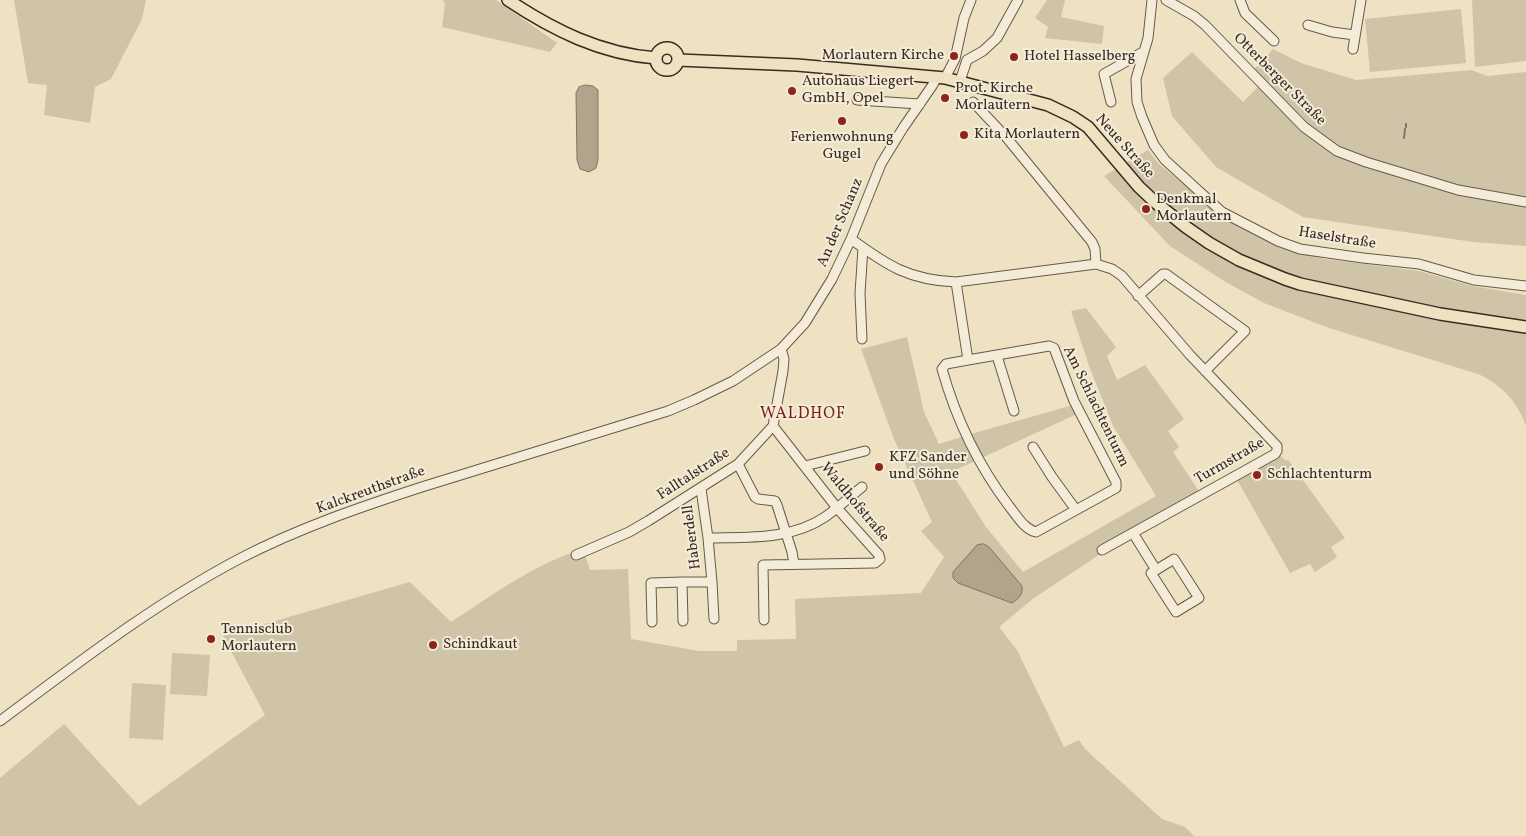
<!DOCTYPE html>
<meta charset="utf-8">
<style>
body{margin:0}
canvas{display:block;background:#eee2c3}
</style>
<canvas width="1526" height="836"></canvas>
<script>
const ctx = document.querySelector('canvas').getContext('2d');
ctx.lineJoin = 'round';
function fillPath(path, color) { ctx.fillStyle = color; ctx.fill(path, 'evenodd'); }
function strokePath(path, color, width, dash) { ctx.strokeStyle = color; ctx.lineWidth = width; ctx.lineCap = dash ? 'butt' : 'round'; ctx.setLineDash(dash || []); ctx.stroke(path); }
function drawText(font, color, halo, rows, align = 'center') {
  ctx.font = font + ' Vollkorn,serif'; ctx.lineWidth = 4; ctx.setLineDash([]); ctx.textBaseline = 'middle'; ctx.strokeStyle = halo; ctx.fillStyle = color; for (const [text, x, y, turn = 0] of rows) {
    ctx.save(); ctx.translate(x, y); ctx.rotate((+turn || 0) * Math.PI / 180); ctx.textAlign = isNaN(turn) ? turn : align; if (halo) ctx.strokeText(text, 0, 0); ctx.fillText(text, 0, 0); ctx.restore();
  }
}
fillPath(new Path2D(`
 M 14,0 L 146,0 L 142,19 L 111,79 L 95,87 L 90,123 L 44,115 L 47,85 L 28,83 Z
 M 443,0 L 496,0 L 557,43 L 550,52 L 442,27 L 445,4 Z
 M 1047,0 L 1065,0 L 1061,17 L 1104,26 L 1102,44 L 1045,38 L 1048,27 L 1035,18 Z
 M 1472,0 L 1526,0 L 1526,61 L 1475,67 Z
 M 1461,9 L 1466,63 L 1370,72 L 1365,19 Z
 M 1273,49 L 1301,63 L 1356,80 L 1472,70 L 1487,76 L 1526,72 L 1526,246 L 1473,242 L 1303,217 L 1216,167 L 1172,116 L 1163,78 L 1192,52 L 1243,102 L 1261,84 L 1251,73 Z
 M 1148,150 L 1159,164 L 1221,215 L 1281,248 L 1325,259 L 1419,271 L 1472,286 L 1526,295 L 1526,426 C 1517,401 1502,385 1478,374 L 1329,328 L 1264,303 L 1224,281 L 1170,246 L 1104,176 Z
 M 1086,308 L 1116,347 L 1107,356 L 1117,380 L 1145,365 L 1184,419 L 1168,431 L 1179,447 L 1173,452 L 1202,496 L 1108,549 L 1034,598 L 999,627 L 1017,650 L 1064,747 L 1079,740 L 1085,749 L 1162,819 L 1185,827 L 1194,836 L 0,836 L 0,778 L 64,724 L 139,806 L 265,715 L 223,636 L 410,582 L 451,622 C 494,594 534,564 583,549 L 590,570 L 628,569 L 631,639 L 699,651 L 737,651 L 737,640 L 796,639 L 795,599 L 921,593 L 944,557 L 921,531 L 932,522 L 894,439 L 861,349 L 907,337 L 924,412 L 939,444 L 971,434 L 1073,405 L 1077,414 L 951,472 L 986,527 L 1023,572 L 1156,496 L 1113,426 L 1089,366 L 1071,311 Z
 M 1279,454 L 1285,460 L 1288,460 L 1292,465 L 1345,538 L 1331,547 L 1337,557 L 1315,572 L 1310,564 L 1290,573 L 1236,478 Z
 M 172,653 L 210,655 L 207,696 L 170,694 Z
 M 132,683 L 166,685 L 163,740 L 129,738 Z`), '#cfc3a8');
const water = new Path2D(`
 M 586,85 L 593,86 L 598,90 L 598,160 L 596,168 L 589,172 L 580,169 L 577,160 L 576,93 L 579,87 Z
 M 984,544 L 989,547 L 1022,586 C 1023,595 1019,598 1012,603 L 958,583 L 953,578 L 953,572 L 977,545 Z`);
fillPath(water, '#b0a48d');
strokePath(water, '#807463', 1);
strokePath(new Path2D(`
 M 1406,127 L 1406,124
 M 1404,138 L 1405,129`), '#807463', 2);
const minor = new Path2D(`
 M 1152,0 L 1148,38 L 1136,79 L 1137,102 L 1142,117 L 1154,145 L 1165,160 L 1222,212 L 1278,241 L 1300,249 L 1363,258 L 1419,264 L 1474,280 L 1526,286
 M 1166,0 L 1194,16 L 1205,25 L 1304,127 L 1337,151 L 1366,162 L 1458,190 L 1526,202
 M 1240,0 L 1245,13 L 1274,41
 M 1308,25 L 1332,32 L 1355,35
 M 1353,49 L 1361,0
 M 945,78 L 955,59 L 964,18 L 971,0
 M 960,81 L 967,60 L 983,51 L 997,38 L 1018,0
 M 857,100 L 920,104
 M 973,102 L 1006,137 L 1092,242 L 1095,249 L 1096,264 L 1112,269 L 1122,276 L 1190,355 L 1277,446 L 1277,451
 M 1111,102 L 1104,74 L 1143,52
 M 851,239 C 888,266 909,280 956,282 L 1096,264
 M 956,282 L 968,360 L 946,364 L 942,369 C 956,419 978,465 1009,506 C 1017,516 1024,529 1036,532 L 1116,488 L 1116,482 L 1074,401 L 1054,348 L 1049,346 L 968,360
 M 1138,296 L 1163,274 L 1166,274 L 1245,331 L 1205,371
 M 862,339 L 860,293 L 863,248
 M 997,356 L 1014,411
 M 1033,447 L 1052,477 L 1076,510
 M 738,464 L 755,497 L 758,499 L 775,501 L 777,505 L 792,552 L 794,564
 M 805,466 L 865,451
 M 701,489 L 708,538 L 712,582
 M 1133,533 L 1156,570 L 1151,573 L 1176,612 L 1199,598 L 1174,559 L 1156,570
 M 708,538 C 748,537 791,540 825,517 C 838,508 850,497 862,487
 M 1102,550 L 1275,454 L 1277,451
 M 576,555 L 629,532 L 648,521 L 738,464 L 773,426 L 783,371 L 784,359 L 781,349
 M 682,582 L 712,582 L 714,619
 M 764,620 L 763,565 L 875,563 L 880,559 L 879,555 L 837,508 L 773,426
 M 652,622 L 651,583 L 682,582 L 683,621
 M 0,721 C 78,663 155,603 241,558 C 299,528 363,506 425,486 L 668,411 L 694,400 L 733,381 L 781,349 L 805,323 L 832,279 L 851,239 L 881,164 L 903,128 L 932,86 L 937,77`);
const major = new Path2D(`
 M 508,0 C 553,30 601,54 656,58
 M656 59a11 11 0 1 1 22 0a11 11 0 1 1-22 0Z
 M 678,60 L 797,65 L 945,78 L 1048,105 L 1073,117 L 1088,127 L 1139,187 L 1155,202 L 1186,227 L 1209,243 L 1239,260 L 1285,279 L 1300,284 L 1440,314 L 1526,327`);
strokePath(minor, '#66594b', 11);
strokePath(major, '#392b23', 14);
strokePath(minor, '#f4ecd8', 9);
strokePath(major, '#eee2c3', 11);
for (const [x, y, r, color] of [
 [954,56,5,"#8f2418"],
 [1014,57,5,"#8f2418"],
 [792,91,5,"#8f2418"],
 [945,98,5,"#8f2418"],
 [842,121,5,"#8f2418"],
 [964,135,5,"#8f2418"],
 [1146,209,5,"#8f2418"],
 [879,467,5,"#8f2418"],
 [1257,475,5,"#8f2418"],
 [211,639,5,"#8f2418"],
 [433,645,5,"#8f2418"]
]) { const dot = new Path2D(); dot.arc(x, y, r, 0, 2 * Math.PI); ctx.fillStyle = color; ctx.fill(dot); strokePath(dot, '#f4ecd8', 2); }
drawText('15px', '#392b23', '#f4ecd8', [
 ["Morlautern Kirche",944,56,"right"],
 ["Hotel Hasselberg",1024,57],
 ["Autohaus Liegert",802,82],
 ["GmbH, Opel",802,99],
 ["Prot. Kirche",955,89],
 ["Morlautern",955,106],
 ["Kita Morlautern",974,135],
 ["Ferienwohnung",842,138,"center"],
 ["Gugel",842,155,"center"],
 ["Denkmal",1156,200],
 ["Morlautern",1156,217],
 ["KFZ Sander",889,458],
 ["und Söhne",889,475],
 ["Schlachtenturm",1267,475],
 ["Tennisclub",221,630],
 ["Morlautern",221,647],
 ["Schindkaut",443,645]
], 'left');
drawText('15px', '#392b23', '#f4ecd8', [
 ["Otterberger Straße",1279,80,45],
 ["Neue Straße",1124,147,48],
 ["An der Schanz",841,223,-67],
 ["Haselstraße",1337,239,9],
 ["Am Schlachtenturm",1095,407,64],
 ["Turmstraße",1230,462,-30],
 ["Falltalstraße",694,475,-33],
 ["Kalckreuthstraße",371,491,-20],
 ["Waldhofstraße",854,503,50],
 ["Haberdell",693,537,-97]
]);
ctx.letterSpacing = '1px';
drawText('16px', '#7a1f14', '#f4ecd8', [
 ["WALDHOF",803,415]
]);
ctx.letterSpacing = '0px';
</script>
